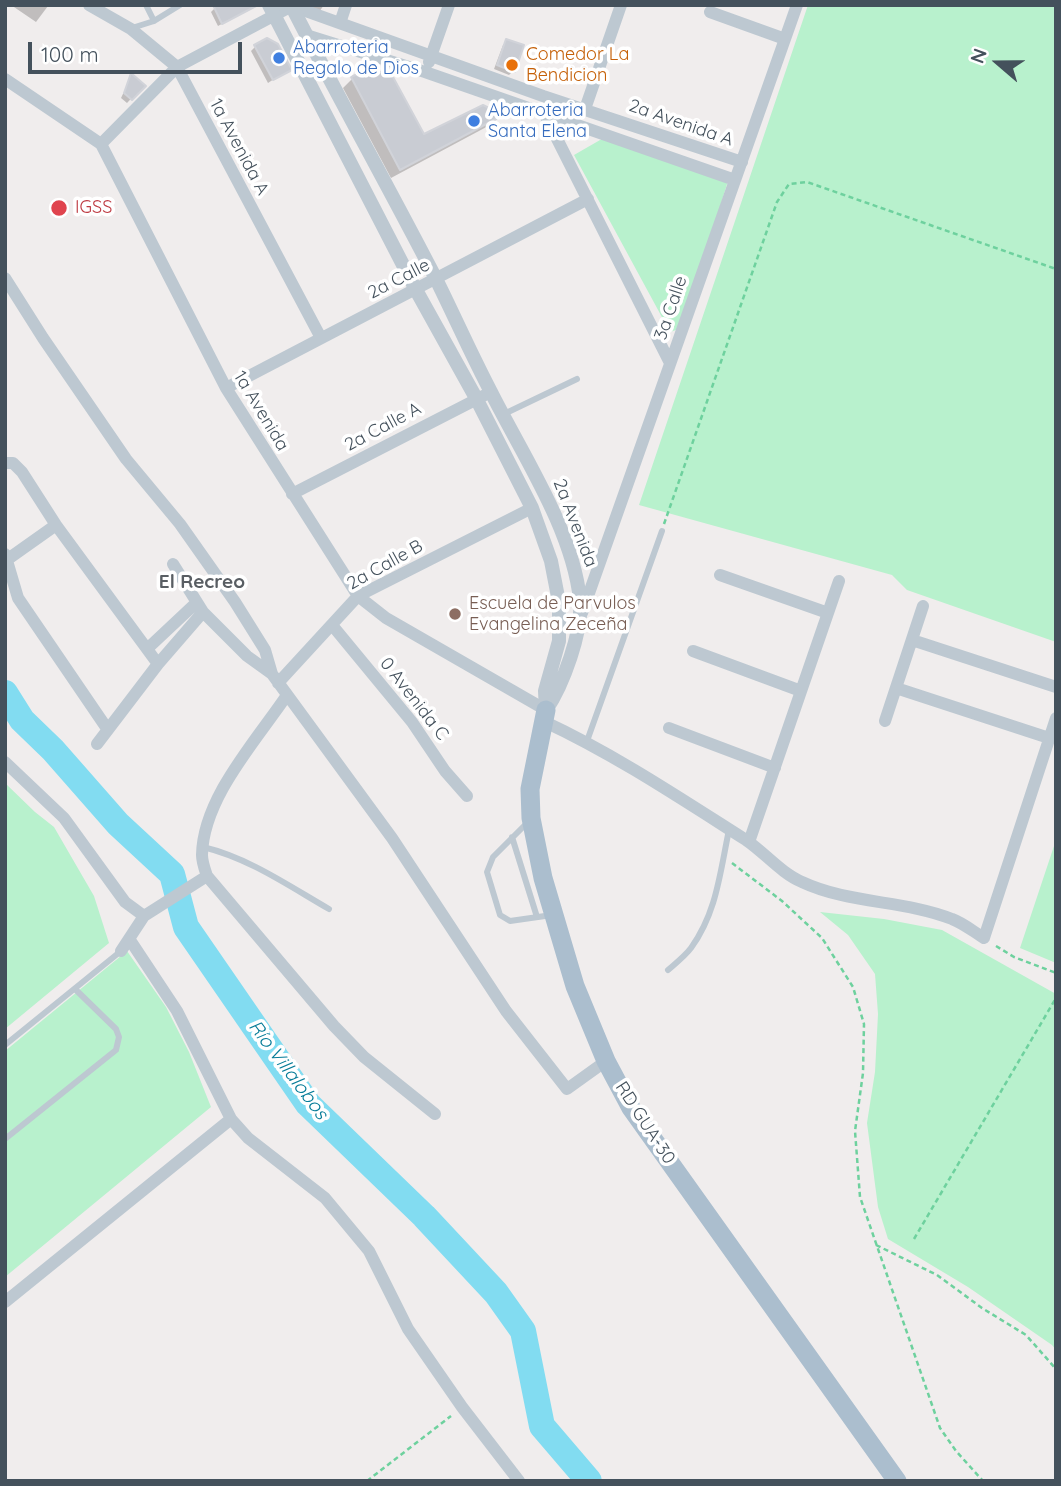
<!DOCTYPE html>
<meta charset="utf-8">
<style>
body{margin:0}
#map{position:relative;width:1061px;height:1486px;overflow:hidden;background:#f0eded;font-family:Quicksand,sans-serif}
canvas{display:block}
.frame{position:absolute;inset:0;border:7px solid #44515c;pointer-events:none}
.north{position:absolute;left:963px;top:28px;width:70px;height:70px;-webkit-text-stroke:5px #fff;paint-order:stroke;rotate:290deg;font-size:19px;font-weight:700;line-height:28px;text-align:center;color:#44515c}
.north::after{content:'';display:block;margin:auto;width:24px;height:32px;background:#44515c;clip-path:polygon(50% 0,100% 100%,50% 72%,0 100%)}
.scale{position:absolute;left:28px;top:42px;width:214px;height:32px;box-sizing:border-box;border:4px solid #44515c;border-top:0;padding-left:9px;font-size:21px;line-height:24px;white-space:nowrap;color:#44515c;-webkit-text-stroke:5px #fff;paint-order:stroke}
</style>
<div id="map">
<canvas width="1061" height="1486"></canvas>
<div class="frame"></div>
<div class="north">N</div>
<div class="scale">100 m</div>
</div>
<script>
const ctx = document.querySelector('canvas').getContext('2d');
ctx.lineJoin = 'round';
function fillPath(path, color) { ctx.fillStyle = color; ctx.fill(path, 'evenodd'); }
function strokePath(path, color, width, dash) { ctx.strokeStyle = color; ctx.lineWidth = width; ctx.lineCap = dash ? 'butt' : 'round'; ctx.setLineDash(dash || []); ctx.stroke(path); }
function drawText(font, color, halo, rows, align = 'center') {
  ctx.font = font + ' Quicksand,sans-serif'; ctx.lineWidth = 7; ctx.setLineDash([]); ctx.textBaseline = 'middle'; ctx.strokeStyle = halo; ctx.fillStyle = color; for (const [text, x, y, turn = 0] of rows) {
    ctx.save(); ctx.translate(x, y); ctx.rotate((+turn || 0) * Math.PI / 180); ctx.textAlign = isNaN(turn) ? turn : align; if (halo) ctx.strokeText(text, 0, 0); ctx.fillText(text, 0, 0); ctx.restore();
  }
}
fillPath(new Path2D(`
 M 808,5 L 1056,5 L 1056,642 L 907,590 L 892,575 L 639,505 Z
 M 607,136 L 728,181 L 682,328 L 670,332 L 574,155 Z
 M 5,783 L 35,812 L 54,827 L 94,896 L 109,943 L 5,1029 Z
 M 1056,840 L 1056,963 L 1020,948 Z
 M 820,912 L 884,919 L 942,930 L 1056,994 L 1056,1350 L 1052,1345 L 968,1287 L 888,1239 L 878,1207 L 867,1123 L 875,1072 L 878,1014 L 875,974 L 848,935 Z
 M 127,951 L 166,1007 L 189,1052 L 211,1107 L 5,1277 L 5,1051 Z`), '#b8f1cd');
fillPath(new Path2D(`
 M 11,5 L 48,5 L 48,6 L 36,22 Z
 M 256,5 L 218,26 L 211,12 L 215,8 Z
 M 305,5 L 324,5 L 319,12 Z
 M 507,41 L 513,71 L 509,75 L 494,69 L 503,45 Z
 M 255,47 L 289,69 L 268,83 L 251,51 Z
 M 370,70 L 423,137 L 500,116 L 492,124 L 391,178 L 343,88 L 352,79 Z
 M 132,75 L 143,86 L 127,103 L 121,98 Z`), '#0003');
strokePath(new Path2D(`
 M 5,693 L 22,720 L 53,750 L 118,824 L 172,874 L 186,927 L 308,1104 L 424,1216 L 496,1293 L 523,1331 L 542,1426 L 589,1481`), '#82dcf1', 26);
const building = new Path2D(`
 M 213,5 L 258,5 L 222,24 Z
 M 267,38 L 278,44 L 292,70 L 273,80 L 254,45 Z
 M 506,39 L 524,45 L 515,72 L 497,65 Z
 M 370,68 L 393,77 L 424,134 L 483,105 L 503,115 L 400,170 L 351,77 Z
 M 131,73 L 146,86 L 132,100 L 124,93 Z`);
fillPath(building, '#c9ccd3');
strokePath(building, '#d1d3d9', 2);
strokePath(new Path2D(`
 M 664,524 L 777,202 L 789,184 L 807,182 L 1056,269
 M 732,863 L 782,901 L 822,938 L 853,987 L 864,1024 L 863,1073 L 855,1131 L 860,1197 L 940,1428 L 956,1451 L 983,1481
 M 996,946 L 1014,957 L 1056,973
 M 914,1239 L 1056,998
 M 876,1245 L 937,1275 L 982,1308 L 1026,1335 L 1056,1369
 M 367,1481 L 451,1416`), '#6ed19e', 2.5, [5, 3.5]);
strokePath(new Path2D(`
 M 146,5 L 154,21
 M 132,28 L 154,21 L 180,5
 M 504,414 L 577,379
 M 587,741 L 662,531
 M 527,823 L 493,857 L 487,872 L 500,915 L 510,921 L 552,915
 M 512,837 L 537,917
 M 203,847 C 249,858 289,886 329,909
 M 668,970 C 676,963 685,956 691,948 C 717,912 720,872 729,830
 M 5,1045 L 121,951
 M 5,1139 L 116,1050 L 119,1037 L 116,1029 L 75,989`), '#bdc8d1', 6);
strokePath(new Path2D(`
 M 89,5 L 131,29 L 177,67 L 321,338
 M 292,6 L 543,96 L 742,162
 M 710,12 L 785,39
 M 340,23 L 346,5
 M 306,35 L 425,72 L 735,180
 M 429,62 L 449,5
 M 5,79 L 101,144 L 226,388 L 358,596 L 386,618 L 546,710
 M 585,109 L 621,5
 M 544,113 L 670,363
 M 101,144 L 177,67 L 292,6
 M 5,278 L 43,338 L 126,459 L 180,524 L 235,602 L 265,650 L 272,674 L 392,838 L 506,1011 L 567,1089 L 606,1061
 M 226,388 L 588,199
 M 5,463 L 13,463 L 22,472 L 56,525 L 158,664
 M 292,494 L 485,395
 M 5,554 L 18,598 L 108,730
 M 8,559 L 56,525
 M 173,564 L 203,612 L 247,656 L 272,674
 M 720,575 L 828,613
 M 582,613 L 797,5
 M 332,625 L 412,722 L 445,771 L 467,796
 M 912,640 L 1056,687
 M 147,649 L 196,603
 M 693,651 L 801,691
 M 278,683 L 358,596 L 532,508
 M 896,688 L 1049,738
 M 287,695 C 256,741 203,798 202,855 C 202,862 205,870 207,876 L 334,1026 L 364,1057 L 435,1114
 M 543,721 C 614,754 680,798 746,840 C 765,853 781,873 802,882 C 849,904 904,900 952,919 C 963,923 974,932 984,938 L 1056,718
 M 885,721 L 923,606
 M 669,728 L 775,768
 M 97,744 L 158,664 L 203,612
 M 5,762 L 64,818 L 125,902 L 144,916
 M 749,842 L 839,581
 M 130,940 L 177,1011 L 231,1119 L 248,1138 L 325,1198 L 369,1251 L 408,1329 L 462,1407 L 519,1481
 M 121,951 L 144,916 L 207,876
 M 5,1302 L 231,1119`), '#bdc8d1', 12);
strokePath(new Path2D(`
 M 269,5 L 416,290 L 476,398 L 532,508 L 551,561 L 559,602 L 559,641 L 545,691 L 546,710
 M 291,5 C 338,97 388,186 435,277 C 454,315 471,354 491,392 C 522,454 573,530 580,600 C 583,631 563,685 546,710`), '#bdc8d1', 14);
strokePath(new Path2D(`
 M 546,710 L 530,789 L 531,818 L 543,878 L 575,986 L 606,1061 L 631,1108 L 897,1481`), '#abbece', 19);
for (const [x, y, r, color] of [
 [279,58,7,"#3f7fe0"],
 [512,65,7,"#e8710a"],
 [474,121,7,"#3f7fe0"],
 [59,208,9,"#e0444e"],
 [455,614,7,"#8d6e63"]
]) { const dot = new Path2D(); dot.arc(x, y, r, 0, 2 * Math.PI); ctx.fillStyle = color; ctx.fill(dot); strokePath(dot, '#fff', 2.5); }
drawText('18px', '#366cbe', '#fff', [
 ["Abarroteria",293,48],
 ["Regalo de Dios",293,69],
 ["Abarroteria",488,111],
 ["Santa Elena",488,132]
], 'left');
drawText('18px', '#c56008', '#fff', [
 ["Comedor La",526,55],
 ["Bendicion",526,76]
], 'left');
drawText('18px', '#44515c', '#fff', [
 ["2a Avenida A",681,123,19],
 ["1a Avenida A",239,147,62],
 ["2a Calle",399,279,-27],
 ["3a Calle",671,308,-71],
 ["1a Avenida",261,411,59],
 ["2a Calle A",383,427,-28],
 ["2a Avenida",575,523,69],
 ["2a Calle B",385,565,-29],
 ["0 Avenida C",414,699,52],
 ["RD GUA-30",645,1123,57]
]);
drawText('18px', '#be3a42', '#fff', [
 ["IGSS",75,208]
], 'left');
drawText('18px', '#785e54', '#fff', [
 ["Escuela de Parvulos",469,604],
 ["Evangelina Zeceña",469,625]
], 'left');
drawText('bold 19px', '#595e63', '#fff', [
 ["El Recreo",202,582]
]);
drawText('italic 19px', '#067c98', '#fff', [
 ["Río Villalobos",288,1070,53]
]);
</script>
